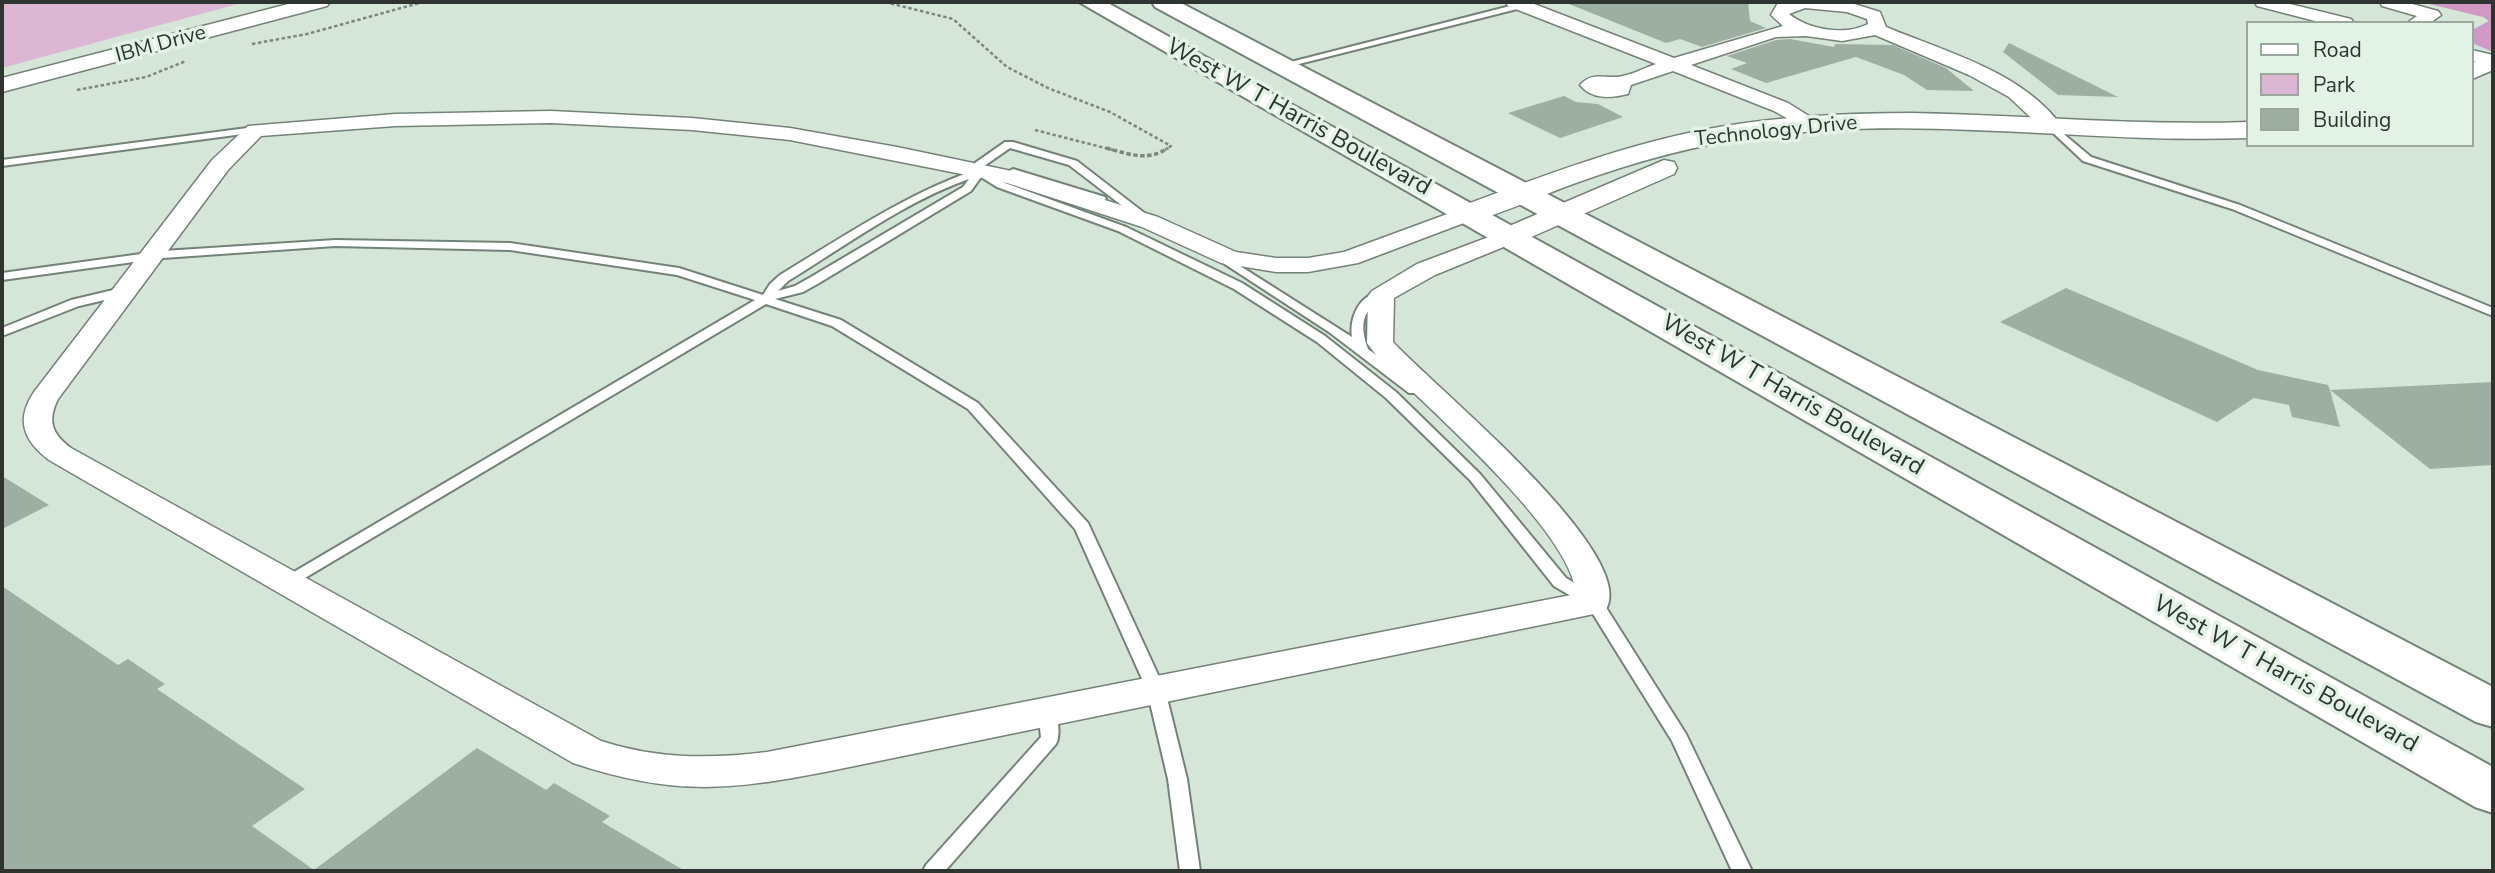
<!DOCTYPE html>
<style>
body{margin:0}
#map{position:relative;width:2495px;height:873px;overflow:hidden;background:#d5e6d9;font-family:"Nunito Sans",sans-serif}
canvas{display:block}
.frame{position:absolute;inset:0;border:4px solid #2e342f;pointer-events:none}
.legend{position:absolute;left:2246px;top:21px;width:228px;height:126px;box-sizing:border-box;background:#e2f3e6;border:2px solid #9aa79d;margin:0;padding:9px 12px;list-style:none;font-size:21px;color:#2e342f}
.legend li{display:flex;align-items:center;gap:14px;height:35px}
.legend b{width:35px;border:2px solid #9aa79d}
</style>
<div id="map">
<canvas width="2495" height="873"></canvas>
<div class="frame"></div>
<ul class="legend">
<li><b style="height:9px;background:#fff"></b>Road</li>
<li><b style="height:19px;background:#dcb7d4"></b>Park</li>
<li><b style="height:19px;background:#9eaea2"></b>Building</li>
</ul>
</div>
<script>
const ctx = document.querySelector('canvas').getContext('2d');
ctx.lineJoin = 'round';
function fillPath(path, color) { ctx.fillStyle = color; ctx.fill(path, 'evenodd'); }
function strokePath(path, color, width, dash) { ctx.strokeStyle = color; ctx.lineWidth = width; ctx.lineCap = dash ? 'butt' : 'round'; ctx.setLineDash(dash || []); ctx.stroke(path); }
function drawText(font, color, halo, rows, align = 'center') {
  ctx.font = font + ' "Nunito Sans",sans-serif'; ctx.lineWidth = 7; ctx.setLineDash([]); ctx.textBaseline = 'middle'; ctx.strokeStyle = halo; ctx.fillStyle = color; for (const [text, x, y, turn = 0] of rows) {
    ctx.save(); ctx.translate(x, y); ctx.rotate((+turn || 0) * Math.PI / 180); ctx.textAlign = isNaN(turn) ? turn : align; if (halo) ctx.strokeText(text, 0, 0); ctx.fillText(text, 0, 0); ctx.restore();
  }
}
fillPath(new Path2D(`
 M 2,2 L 245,2 L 2,68 Z`), '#dcb7d4');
fillPath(new Path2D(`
 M 2421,2 L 2493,2 L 2493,52 L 2472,43 L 2472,30 L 2489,21 L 2483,17 Z`), '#cf99c4');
fillPath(new Path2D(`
 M 1564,2 L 1748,2 L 1750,21 L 1766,28 L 1702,47 L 1680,39 L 1666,43 Z
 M 1790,39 L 1834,47 L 1835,44 L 1893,45 L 1946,68 L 1974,91 L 1927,90 L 1904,75 L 1856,57 L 1766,83 L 1731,69 L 1747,63 L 1727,56 L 1776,40 Z
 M 2009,43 L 2118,97 L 2058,95 L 2003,52 Z
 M 1564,96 L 1576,102 L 1598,104 L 1623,117 L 1560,138 L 1508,113 Z
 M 2066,288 L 2258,370 L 2328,385 L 2330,390 L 2493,382 L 2493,465 L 2430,469 L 2330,390 L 2340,427 L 2292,417 L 2289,405 L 2254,398 L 2217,422 L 2000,322 Z
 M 2,476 L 49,505 L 2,529 Z
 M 2,586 L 118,665 L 128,659 L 165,684 L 157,689 L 305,789 L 252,826 L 314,870 L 477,748 L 546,790 L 554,783 L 610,816 L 602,822 L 685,871 L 2,871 Z`), '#9eaea2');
const service = new Path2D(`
 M 1522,3 L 1525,3 L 1525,7 L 1283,68 L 1279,65 Z
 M 2053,125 L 2091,157 L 2240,205 L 2493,308 L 2493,316 L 2232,209 L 2083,161 L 2050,130 L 2048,128 Z
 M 255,127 L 260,130 L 258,132 L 2,166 L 2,160 Z
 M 1005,142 L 1013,142 L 1077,161 L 1156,222 L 1150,225 L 1146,224 L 1069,165 L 1010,148 L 984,166 L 985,171 L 1005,183 L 1126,227 L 1242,283 L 1325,336 L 1396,392 L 1480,474 L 1566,578 L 1600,598 L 1686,734 L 1752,871 L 1732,871 L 1672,741 L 1588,606 L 1554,586 L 1470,480 L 1386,398 L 1317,342 L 1234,289 L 1118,231 L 997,187 L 981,177 L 971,191 L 819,283 L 803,292 L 775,299 L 841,320 L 978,403 L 1088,523 L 1165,690 L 1187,779 L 1200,871 L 1180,871 L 1168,779 L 1147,690 L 1075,529 L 968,409 L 832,326 L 766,304 L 288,588 L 282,587 L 280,583 L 282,579 L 755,300 L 677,275 L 510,250 L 335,246 L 163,258 L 2,280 L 2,273 L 163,251 L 335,240 L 510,243 L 679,268 L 763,295 L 770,284 L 780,275 C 843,237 904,195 975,170 L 975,163 ZM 969,179 L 963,187 L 811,277 L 795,286 L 778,291 L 788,281 C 847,245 904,202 969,179 Z
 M 1013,169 L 1105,197 L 1106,199 L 1101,202 L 1097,201 L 1009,174 L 1008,172 Z
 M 1218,252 L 1352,337 C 1349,317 1361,290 1385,293 L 1387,296 C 1383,300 1377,302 1373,306 C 1359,317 1363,335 1368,349 L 1419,387 L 1421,390 L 1419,393 L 1409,393 L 1329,332 L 1214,257 L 1212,255 Z
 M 126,287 L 132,291 L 130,294 L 79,306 L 2,336 L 2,328 L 71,300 Z
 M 1047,705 L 1053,707 C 1058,716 1061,735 1056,744 L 945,871 L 923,871 L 926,865 L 1041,737 L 1038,712 L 1041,707 Z`);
const minor = new Path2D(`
 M 1506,2 L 1529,2 L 1674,58 L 1783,26 L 1771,15 L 1778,3 L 1848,2 L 1880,12 L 1886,27 C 1946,52 2024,72 2063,128 L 2060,132 L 2046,132 L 2009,97 L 1969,75 L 1875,35 L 1842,41 L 1806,36 L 1776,37 L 1691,65 L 1788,103 L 1817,121 L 1820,125 L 1810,131 L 1774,111 L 1673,71 L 1631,85 L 1628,94 C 1611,98 1592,100 1580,85 C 1591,72 1604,78 1617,77 C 1630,76 1644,68 1656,64 L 1508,6 ZM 1805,8 L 1847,12 L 1867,19 L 1868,24 C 1845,36 1809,30 1789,14 Z
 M 2255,2 L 2282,2 L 2351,19 L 2354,23 L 2323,23 L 2257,6 Z
 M 2380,2 L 2405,2 L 2438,11 L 2441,15 L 2430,23 L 2407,23 L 2417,16 L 2382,6 Z
 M 2472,50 L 2493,55 L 2493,65 L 2472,61 Z
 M 551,111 L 692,118 L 790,128 L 897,147 L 1021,173 L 1158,217 L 1236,252 L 1276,258 L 1308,258 L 1344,252 L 1469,206 L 1477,208 L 1481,213 L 1477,218 L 1358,263 L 1308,272 L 1276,272 L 1221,263 L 1142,227 L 1007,183 L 790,140 L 692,130 L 551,123 L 395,126 L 261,136 L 228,170 L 58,399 C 47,421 52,434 71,448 L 601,741 C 656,759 710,759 767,752 L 1576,594 C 1572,531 1425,406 1379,359 L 1367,343 L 1368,296 L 1372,291 L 1417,264 L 1510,229 L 1518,231 L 1522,236 L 1518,241 L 1435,275 L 1394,298 L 1393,342 C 1431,384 1641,554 1606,610 L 1594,614 L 830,771 C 728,791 673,796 573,763 L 49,460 C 24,441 15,420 34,392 L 212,160 L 248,126 L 395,114 Z`);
const tertiary = new Path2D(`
 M 296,2 L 330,2 L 327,6 L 2,92 L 2,78 Z
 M 2493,54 L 2493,70 L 2472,79 L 2472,63 Z
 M 1912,113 C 2024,115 2135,126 2248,122 L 2248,138 C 2084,144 1921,114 1757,137 C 1694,145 1634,162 1573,184 C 1539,196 1505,213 1469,222 L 1459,219 L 1455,213 L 1459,207 C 1546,175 1633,141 1725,126 C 1787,116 1849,113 1912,113 Z
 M 1664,160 L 1674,162 L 1677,168 L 1674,174 L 1520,242 L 1510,245 L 1500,242 L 1495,236 L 1500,230 Z`);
const primary = new Path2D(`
 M 1079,2 L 1106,2 L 2493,767 L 2493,813 L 2475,807 Z
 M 1152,2 L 1179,2 L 2493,687 L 2493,727 L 2476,722 L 1155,7 Z`);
strokePath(service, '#748377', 4);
strokePath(minor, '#748377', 3);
strokePath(tertiary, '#748377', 3);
strokePath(primary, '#748377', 4);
strokePath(new Path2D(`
 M 885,2 L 953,19 L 1007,67 L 1048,88 L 1110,112 L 1171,146 L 1165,150
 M 252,44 L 307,34 L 423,2
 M 77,90 L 146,77 L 186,61
 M 1035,130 L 1113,150`), '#7b867e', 2.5, [3.5, 2.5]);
strokePath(new Path2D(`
 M 1106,148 C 1129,154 1147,162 1168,148`), '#7b867e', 3.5, [4.5, 2.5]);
fillPath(service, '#fff');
fillPath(minor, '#fff');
fillPath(tertiary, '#fff');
fillPath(primary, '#fff');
drawText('21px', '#2e342f', '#e2f3e6', [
 ["IBM Drive",161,45,-15],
 ["Technology Drive",1776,132,-6]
]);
drawText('24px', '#2e342f', '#e2f3e6', [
 ["West W T Harris Boulevard",1298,118,29],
 ["West W T Harris Boulevard",1792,396,30],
 ["West W T Harris Boulevard",2285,675,29]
]);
</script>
